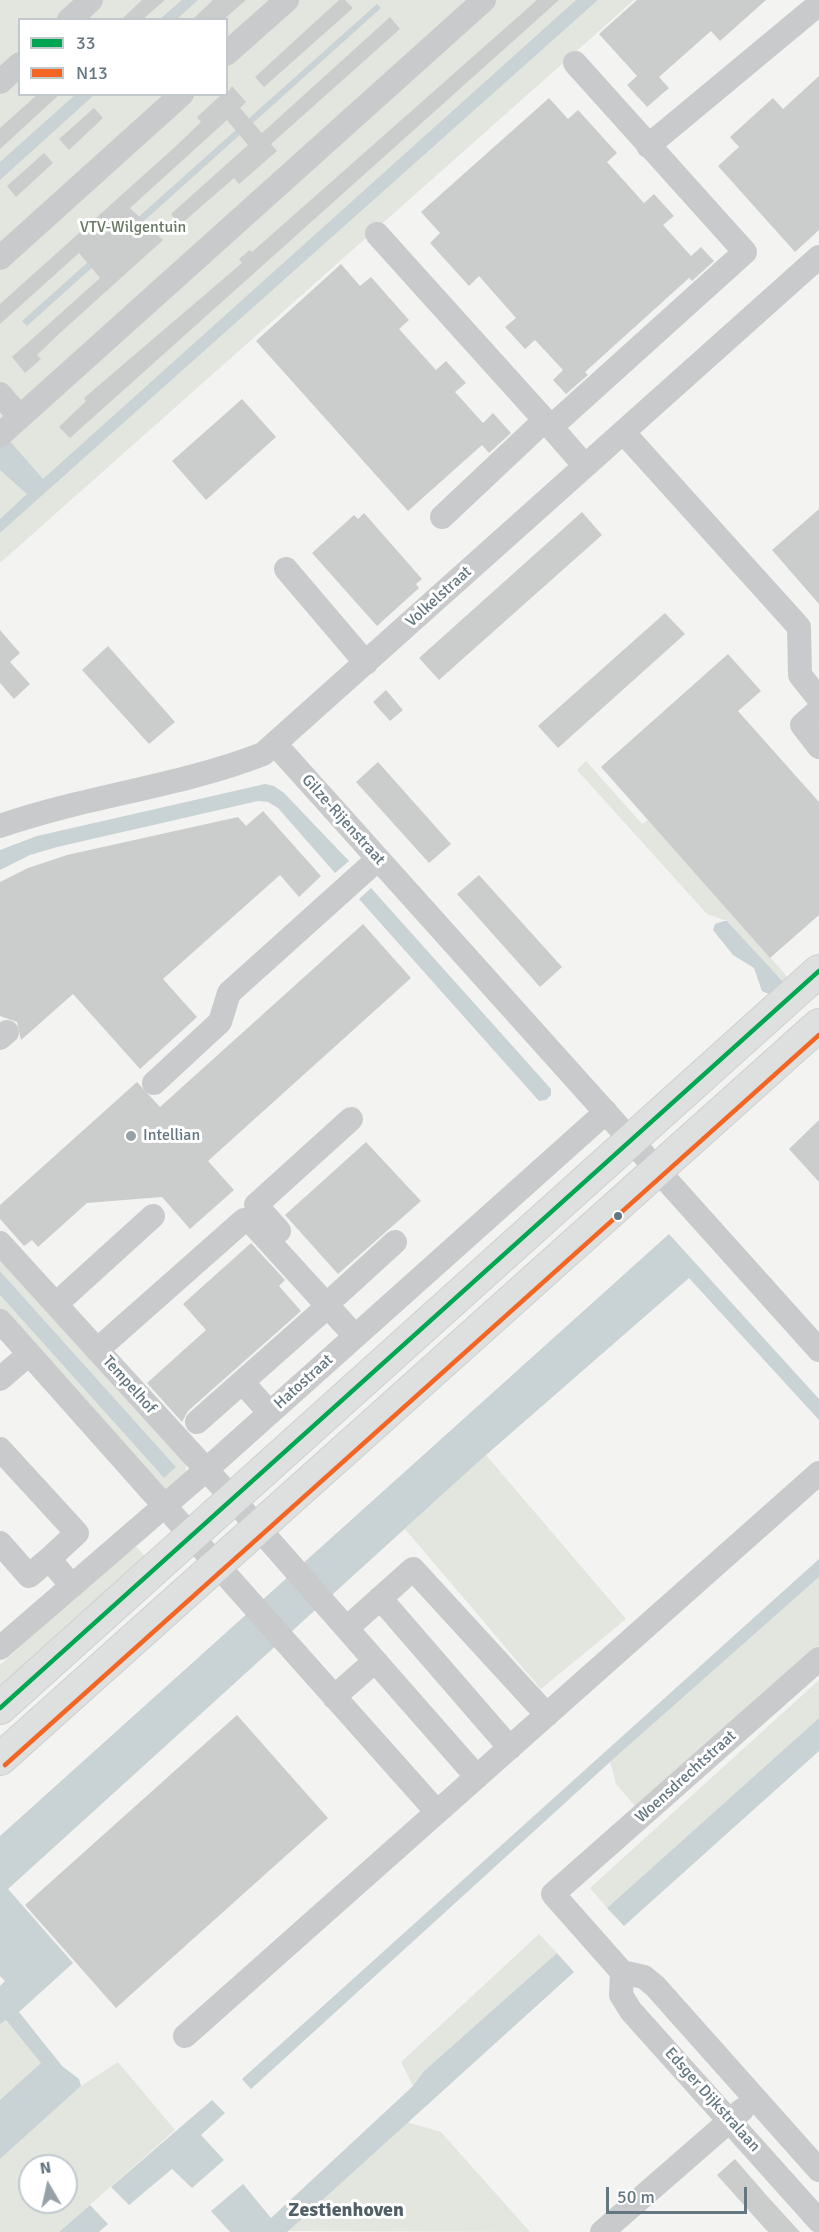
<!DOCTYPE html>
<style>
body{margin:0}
#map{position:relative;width:819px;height:2232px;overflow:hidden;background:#f3f3f1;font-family:Signika,sans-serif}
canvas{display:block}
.legend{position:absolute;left:18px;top:18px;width:210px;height:78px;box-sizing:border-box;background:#fff;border:2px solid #c1c9cd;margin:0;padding:8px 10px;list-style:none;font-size:18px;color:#647781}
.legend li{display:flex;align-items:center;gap:12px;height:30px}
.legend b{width:30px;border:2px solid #c1c9cd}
.north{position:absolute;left:18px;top:2154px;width:60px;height:60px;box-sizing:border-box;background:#fff;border:2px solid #c1c9cd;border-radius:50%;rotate:351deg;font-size:16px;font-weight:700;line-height:24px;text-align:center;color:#647781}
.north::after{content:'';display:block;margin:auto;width:21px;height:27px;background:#96a2a8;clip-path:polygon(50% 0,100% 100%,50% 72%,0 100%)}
.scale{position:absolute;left:606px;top:2187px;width:141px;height:27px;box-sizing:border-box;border:3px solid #647781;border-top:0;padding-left:8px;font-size:18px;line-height:21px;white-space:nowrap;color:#647781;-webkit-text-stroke:4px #fff;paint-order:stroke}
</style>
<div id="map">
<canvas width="819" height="2232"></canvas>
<ul class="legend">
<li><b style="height:8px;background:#00a651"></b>33</li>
<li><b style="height:8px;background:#f26522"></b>N13</li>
</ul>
<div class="north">N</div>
<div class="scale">50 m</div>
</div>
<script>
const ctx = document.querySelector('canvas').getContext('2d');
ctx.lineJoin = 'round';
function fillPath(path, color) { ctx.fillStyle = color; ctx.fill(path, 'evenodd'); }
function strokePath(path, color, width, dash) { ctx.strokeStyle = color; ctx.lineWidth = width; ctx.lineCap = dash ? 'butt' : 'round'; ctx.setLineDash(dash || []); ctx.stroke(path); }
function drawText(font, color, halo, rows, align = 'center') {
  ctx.font = font + ' Signika,sans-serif'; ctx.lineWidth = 6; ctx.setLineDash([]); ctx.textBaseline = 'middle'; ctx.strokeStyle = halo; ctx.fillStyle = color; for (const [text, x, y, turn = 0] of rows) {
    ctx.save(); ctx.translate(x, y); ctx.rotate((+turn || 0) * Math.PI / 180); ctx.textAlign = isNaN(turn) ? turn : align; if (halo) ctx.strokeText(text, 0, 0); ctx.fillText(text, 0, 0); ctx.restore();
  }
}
fillPath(new Path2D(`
 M 0,0 L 586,0 L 0,528 ZM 20,20 L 226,20 L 226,94 L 20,94 Z
 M 598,0 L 634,0 L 0,563 L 0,533 Z
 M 586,761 L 642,824 L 648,820 L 793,983 L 783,992 L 778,985 L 782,982 L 727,921 L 707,914 L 577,770 Z
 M 0,1252 L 186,1461 L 186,1473 L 171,1488 L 164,1490 L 0,1312 L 0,1295 L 164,1478 L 176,1467 L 0,1271 Z
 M 486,1455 L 626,1619 L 541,1689 L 405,1529 Z
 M 134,1544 L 150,1562 L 0,1697 L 0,1665 Z
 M 819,1577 L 819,1650 L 640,1812 L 616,1784 L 610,1762 Z
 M 819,1680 L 819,1718 L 607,1908 L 590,1888 Z
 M 539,1934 L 557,1953 L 424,2071 L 413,2086 L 401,2062 Z
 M 6,2020 L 42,2063 L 0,2100 L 0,2024 Z
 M 118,2062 L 175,2130 L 59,2232 L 0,2232 L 0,2159 L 81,2086 ZM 30,2166 L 66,2166 L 66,2202 L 30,2202 Z
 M 407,2122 L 441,2132 L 530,2232 L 286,2231 Z`), '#e3e6df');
fillPath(new Path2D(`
 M 182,0 L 198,0 L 177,19 L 160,19 Z
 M 576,0 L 598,0 L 0,533 L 0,519 L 27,494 L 0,470 L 0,430 L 43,479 Z
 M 377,4 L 381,8 L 27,326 L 22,321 Z
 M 76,94 L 94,95 L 0,180 L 0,162 Z
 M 265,784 L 274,786 L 284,793 L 349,861 L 335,873 L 278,808 L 268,802 L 258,801 L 57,847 L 30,855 L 0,870 L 0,850 L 37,836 Z
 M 371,888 L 551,1089 L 551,1095 L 546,1100 L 539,1101 L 359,899 Z
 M 724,921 L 727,921 L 783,982 L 779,985 L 780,988 L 771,995 L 762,991 L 754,968 L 733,955 L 713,930 L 715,924 Z
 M 669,1234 L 819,1399 L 819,1420 L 689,1278 L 486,1455 L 8,1889 L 73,1963 L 19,2012 L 62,2066 L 79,2079 L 81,2086 L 0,2159 L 0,2100 L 41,2063 L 6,2020 L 0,2024 L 0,1986 L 5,1981 L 0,1976 L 0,1836 Z
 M 0,1271 L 176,1467 L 164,1478 L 0,1295 Z
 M 819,1559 L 819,1577 L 610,1762 L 251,2089 L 242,2079 Z
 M 819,1718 L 819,1751 L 624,1926 L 607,1908 Z
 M 557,1953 L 574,1972 L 287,2232 L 230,2232 L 211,2211 L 243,2184 L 271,2218 L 413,2086 L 424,2071 Z
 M 212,2100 L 225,2113 L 201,2135 L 224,2160 L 192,2188 L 172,2169 L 129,2205 L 111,2187 Z
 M 90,2205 L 108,2224 L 99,2232 L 59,2232 Z`), '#c9d2d4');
fillPath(new Path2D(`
 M 142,0 L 165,0 L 142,20 L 121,20 Z
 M 213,0 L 246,0 L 223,20 L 192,20 Z
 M 339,0 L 345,0 L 353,8 L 264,87 L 255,77 Z
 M 537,0 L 559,0 L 70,438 L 59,427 L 86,401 L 84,398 L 242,263 L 239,259 L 250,250 L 252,252 Z
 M 637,0 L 766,0 L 720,41 L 711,31 L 659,77 L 669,88 L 647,107 L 627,85 L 637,76 L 599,34 Z
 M 390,17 L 400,29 L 271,144 L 277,151 L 239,184 L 234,178 L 180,225 L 171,214 L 248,145 L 227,120 L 130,208 L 163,240 L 60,333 L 37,355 L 41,359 L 25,373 L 12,357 L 100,278 L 79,253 L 0,324 L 0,304 L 175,147 L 201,122 L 197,117 L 222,94 L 226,94 L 232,86 L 246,102 L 240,108 L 262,133 Z
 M 819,76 L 819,230 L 795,252 L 718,166 L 739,147 L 730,137 L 773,98 L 783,109 Z
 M 38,94 L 60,94 L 0,149 L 0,128 Z
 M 549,98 L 568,119 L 578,110 L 617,153 L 607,162 L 644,203 L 654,194 L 674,216 L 663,225 L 691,256 L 701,247 L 714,261 L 692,281 L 689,278 L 585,372 L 588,375 L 566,394 L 553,380 L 563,370 L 535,340 L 525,349 L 505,327 L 516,318 L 479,276 L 469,286 L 430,243 L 440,233 L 421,212 Z
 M 94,108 L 103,118 L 69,150 L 59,139 Z
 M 44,153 L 53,163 L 16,197 L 7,186 Z
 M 341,264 L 360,286 L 371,277 L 409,320 L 399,329 L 436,370 L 446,361 L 466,383 L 455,392 L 483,423 L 493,413 L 511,433 L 489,453 L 482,445 L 408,511 L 256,341 Z
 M 242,399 L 276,437 L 206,500 L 172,461 Z
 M 819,509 L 819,604 L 772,550 Z
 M 582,512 L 602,535 L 439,680 L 419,658 Z
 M 364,513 L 422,579 L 416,584 L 419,588 L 377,626 L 312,553 L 354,515 L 358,519 Z
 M 665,613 L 685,634 L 558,748 L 538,726 Z
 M 0,630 L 20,653 L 10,662 L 30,684 L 14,699 L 0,683 Z
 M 108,646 L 175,722 L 149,744 L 82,670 Z
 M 728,654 L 761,691 L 738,711 L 819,802 L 819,915 L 770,958 L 601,767 Z
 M 386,690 L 403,710 L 390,721 L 373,702 Z
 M 378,762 L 451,844 L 429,863 L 356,782 Z
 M 263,811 L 321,876 L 299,897 L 280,875 L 163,979 L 197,1017 L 140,1069 L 73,994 L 21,1040 L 17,1022 L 0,1016 L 0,882 L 28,868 L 67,855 L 238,817 L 246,826 Z
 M 479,875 L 562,967 L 540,987 L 457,894 Z
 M 363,924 L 411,978 L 208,1161 L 234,1190 L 190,1229 L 162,1197 L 87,1203 L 38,1247 L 32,1240 L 24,1246 L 0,1219 L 0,1205 L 137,1082 L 160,1107 Z
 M 819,1120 L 819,1182 L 789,1149 Z
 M 366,1142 L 421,1201 L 338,1274 L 285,1215 Z
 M 251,1243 L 285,1280 L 279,1286 L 301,1311 L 188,1411 L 182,1422 L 147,1383 L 206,1330 L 183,1304 Z
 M 237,1715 L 328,1818 L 116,2008 L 25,1905 Z
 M 735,2159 L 768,2197 L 800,2232 L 768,2232 L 717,2175 Z`), '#cbcdcd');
const major = new Path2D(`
 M 0,1708 L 819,971
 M 0,1759 L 819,1025`);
strokePath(major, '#cfcfcf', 34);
strokePath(new Path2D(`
 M 69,20 L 91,0
 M 226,54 L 287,0
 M 0,82 L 20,64
 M 648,146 L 819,4
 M 377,234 L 551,427 L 745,252 L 575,63
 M 0,258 L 182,94
 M 0,394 L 20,417
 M 551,427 L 585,466
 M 623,432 L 799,627 L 800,675 L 819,699
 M 0,435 L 484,0
 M 442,517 L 545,420
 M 286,569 L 366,663
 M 819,710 L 802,725 L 819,747
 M 276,745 L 819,1350
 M 0,826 C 86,796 178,787 263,754 L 819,257
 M 0,1038 L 7,1032
 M 154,1083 L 220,1022 L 229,993 L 378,859
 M 279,1231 L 256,1205 L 351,1119
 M 0,1243 L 233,1499 L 477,1777
 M 337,1295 L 395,1242
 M 56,1304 L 153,1216
 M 0,1321 L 437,1812
 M 97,1350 L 244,1220 L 252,1223 L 355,1336
 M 0,1379 L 29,1354
 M 242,1382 L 270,1413
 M 197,1422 L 328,1306
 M 0,1449 L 77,1533 L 49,1559
 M 0,1543 L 29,1576 L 49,1559 L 72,1586
 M 380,1598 L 510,1748
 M 347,1628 L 413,1569 L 547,1715
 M 0,1648 L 206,1470 L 606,1112
 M 819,1659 L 553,1894 L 622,1972 L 644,1977 L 655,1986 L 819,2170
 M 334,1697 L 375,1661
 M 622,1972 L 621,1995 L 631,2011 L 819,2221
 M 185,2036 L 819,1473
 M 602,2232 L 742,2110`), '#c8cacb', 24);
strokePath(major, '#dedfdf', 32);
strokePath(new Path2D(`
 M 0,1708 L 819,971`), '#00a651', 4.5);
strokePath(new Path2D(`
 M 5,1765 L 819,1035`), '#f26522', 4.5);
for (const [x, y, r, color] of [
 [131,1136,6,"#96a2a8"],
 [618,1216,5,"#647781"]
]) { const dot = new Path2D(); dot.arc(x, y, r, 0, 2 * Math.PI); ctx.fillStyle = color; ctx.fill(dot); strokePath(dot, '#fff', 2); }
drawText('16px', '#697862', '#fff', [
 ["VTV-Wilgentuin",133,228]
]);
drawText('16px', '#647781', '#fff', [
 ["Volkelstraat",439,597,-42],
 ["Gilze-Rijenstraat",343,820,48],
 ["Hatostraat",304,1382,-42],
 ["Tempelhof",129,1385,48],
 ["Woensdrechtstraat",686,1777,-42],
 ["Edsger Dijkstralaan",712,2100,48]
]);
drawText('16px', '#647781', '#fff', [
 ["Intellian",143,1136]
], 'left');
drawText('bold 20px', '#515f66', '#fff', [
 ["Zestienhoven",346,2211]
]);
</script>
